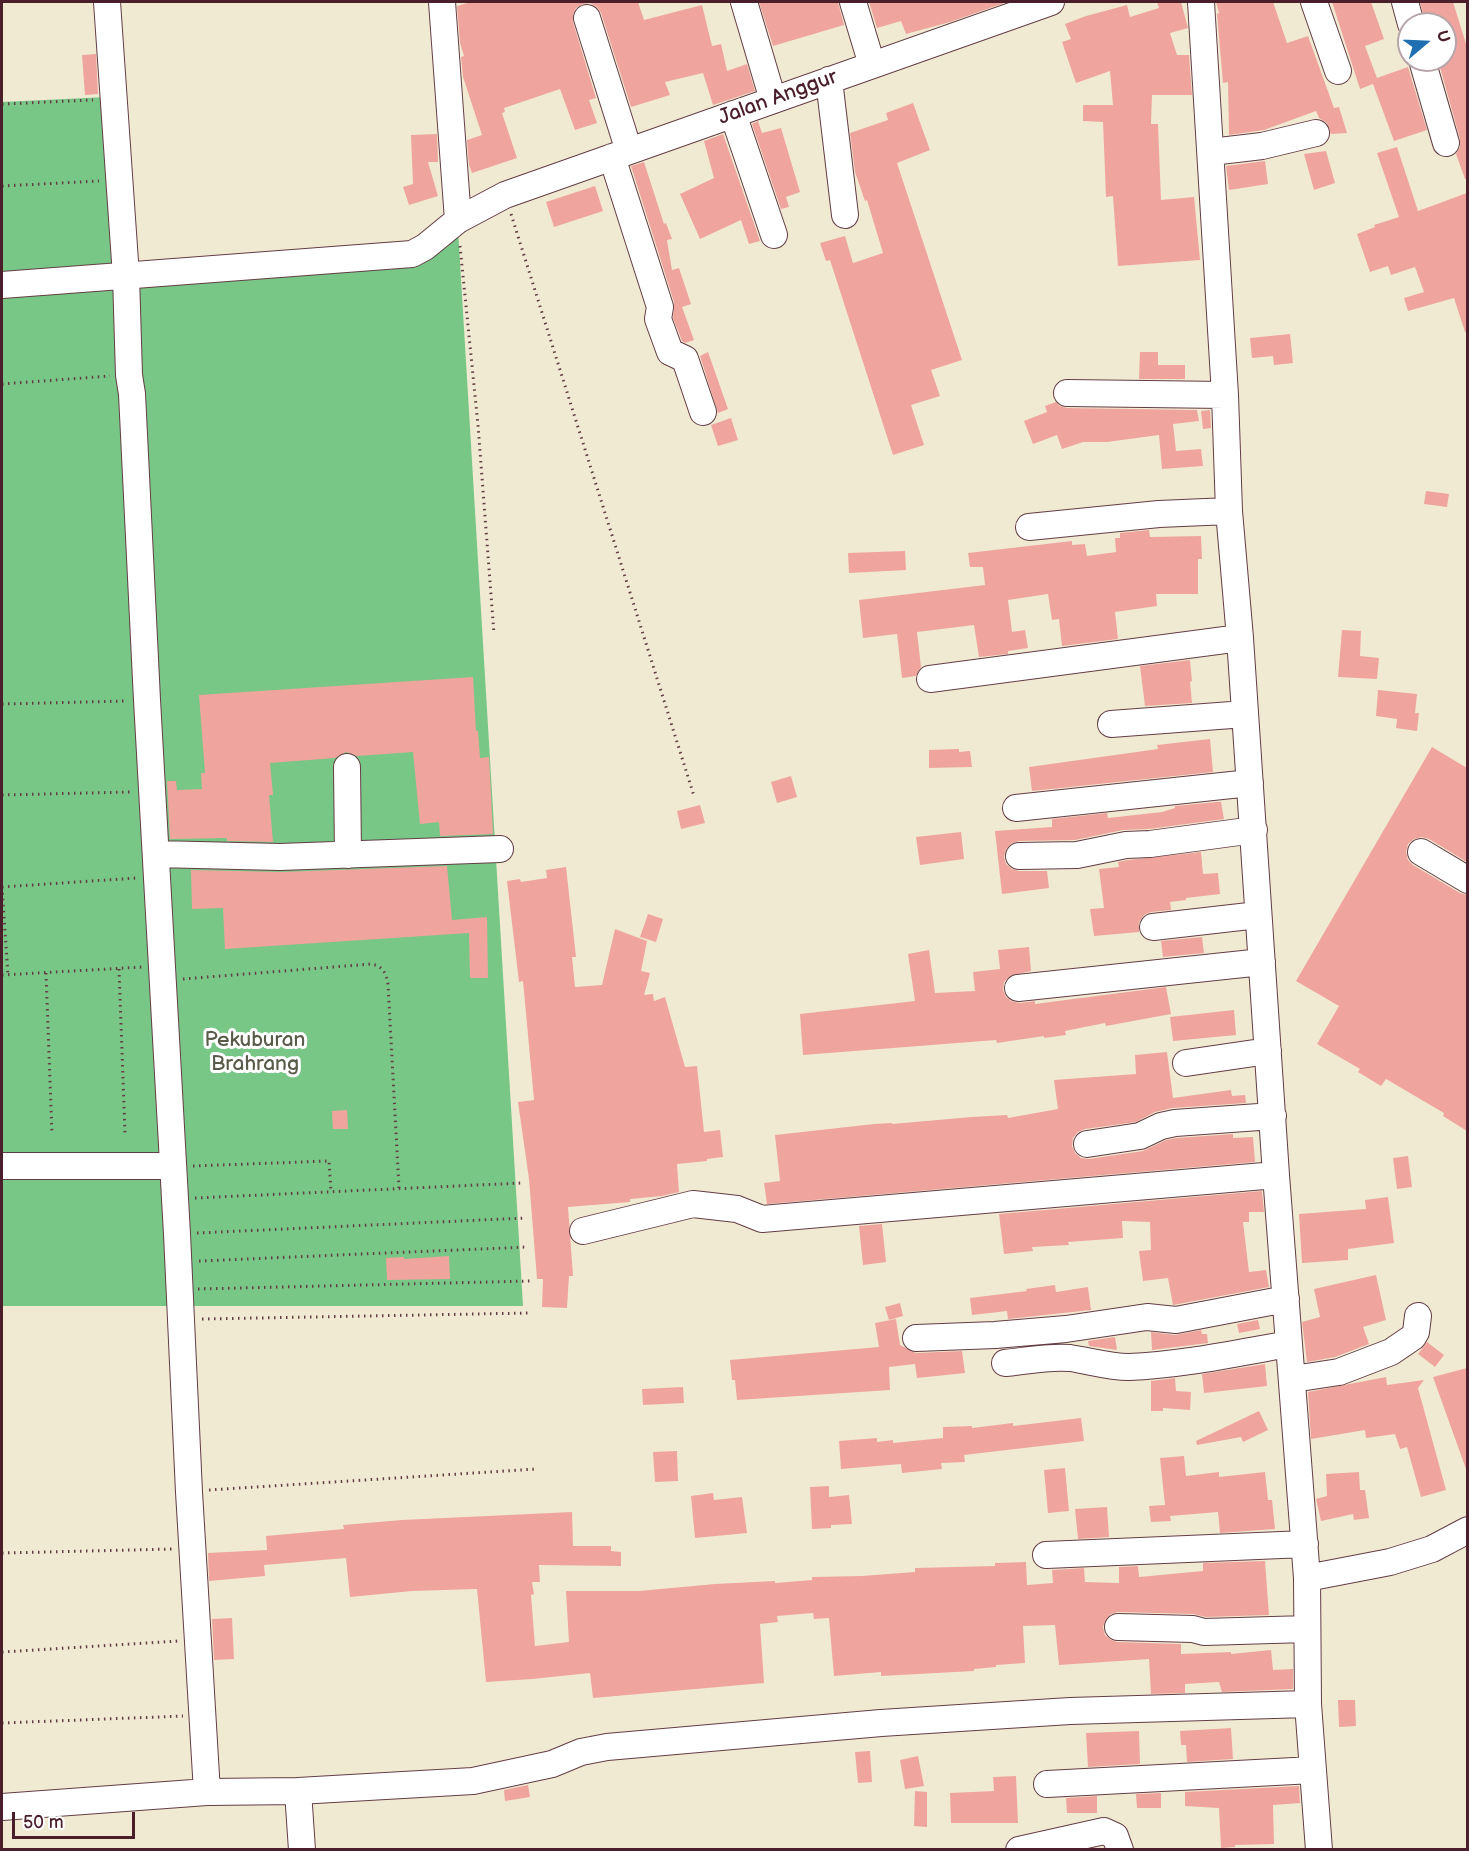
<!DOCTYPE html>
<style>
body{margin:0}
#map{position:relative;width:1469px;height:1851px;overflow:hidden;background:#f1ead3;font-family:"Balsamiq Sans",sans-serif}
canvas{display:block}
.frame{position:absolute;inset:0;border:3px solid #4a1f2b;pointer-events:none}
.north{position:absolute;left:1397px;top:12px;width:60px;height:60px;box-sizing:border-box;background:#fff;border:2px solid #b7a5aa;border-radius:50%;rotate:71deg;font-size:16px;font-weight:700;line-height:24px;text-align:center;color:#4a1f2b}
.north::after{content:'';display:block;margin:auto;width:21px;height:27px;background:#1f6fb2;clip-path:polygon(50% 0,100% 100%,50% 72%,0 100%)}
.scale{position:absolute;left:12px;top:1812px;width:123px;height:27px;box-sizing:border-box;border:3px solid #4a1f2b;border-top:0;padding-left:8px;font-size:18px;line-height:21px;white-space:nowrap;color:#4a1f2b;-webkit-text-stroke:4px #fff;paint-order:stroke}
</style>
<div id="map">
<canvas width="1469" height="1851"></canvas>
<div class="frame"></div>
<div class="north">U</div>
<div class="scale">50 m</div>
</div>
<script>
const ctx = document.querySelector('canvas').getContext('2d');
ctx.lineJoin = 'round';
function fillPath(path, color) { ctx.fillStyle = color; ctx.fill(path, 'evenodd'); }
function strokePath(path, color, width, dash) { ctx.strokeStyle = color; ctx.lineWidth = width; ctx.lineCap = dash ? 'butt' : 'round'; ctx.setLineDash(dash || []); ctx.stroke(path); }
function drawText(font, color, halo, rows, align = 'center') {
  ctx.font = font + ' "Balsamiq Sans",sans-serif'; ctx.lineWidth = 6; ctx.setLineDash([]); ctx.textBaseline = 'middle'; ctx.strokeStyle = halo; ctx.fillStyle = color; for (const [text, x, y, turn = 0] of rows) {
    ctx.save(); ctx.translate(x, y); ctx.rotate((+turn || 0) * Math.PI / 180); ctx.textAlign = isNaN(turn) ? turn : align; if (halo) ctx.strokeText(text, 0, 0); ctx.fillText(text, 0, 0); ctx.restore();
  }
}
fillPath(new Path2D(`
 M 107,97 L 131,285 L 401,264 L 458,229 L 523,1306 L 2,1306 L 2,102 Z`), '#78c787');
fillPath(new Path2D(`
 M 471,2 L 638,2 L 644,20 L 702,5 L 712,46 L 721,44 L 727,71 L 747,64 L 755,91 L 713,105 L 703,73 L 665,82 L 670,95 L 631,107 L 601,13 L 597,7 L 590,3 L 583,4 L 576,8 L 573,14 L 573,22 L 596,98 L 589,100 L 597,123 L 575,130 L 560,89 L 504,108 L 505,112 L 502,113 L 517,158 L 472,173 L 469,165 L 467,140 L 482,135 L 463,77 L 461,57 L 464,56 L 460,43 L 457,6 Z
 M 759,2 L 838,2 L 844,25 L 773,46 Z
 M 869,2 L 1007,2 L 950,22 L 906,34 L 901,21 L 877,28 Z
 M 1157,2 L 1181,2 L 1188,28 L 1170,33 L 1177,55 L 1189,55 L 1192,95 L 1152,95 L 1151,124 L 1158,124 L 1161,200 L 1194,197 L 1200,260 L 1118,266 L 1113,196 L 1106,197 L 1103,122 L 1083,121 L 1083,105 L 1113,105 L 1110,71 L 1076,83 L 1062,42 L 1071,39 L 1065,24 L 1086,16 L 1127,5 L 1130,17 L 1159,8 Z
 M 1216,2 L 1273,2 L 1287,43 L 1308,36 L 1334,108 L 1339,107 L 1347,133 L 1331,134 L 1327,123 L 1319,118 L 1316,111 L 1264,130 L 1229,135 L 1228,82 L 1223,83 L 1217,14 L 1219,13 Z
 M 1332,2 L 1371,2 L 1384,39 L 1365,46 L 1377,78 L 1408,67 L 1427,130 L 1394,141 L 1373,84 L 1360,89 Z
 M 1420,2 L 1453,2 L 1467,47 L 1467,179 L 1465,179 L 1456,154 L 1460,147 L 1460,139 L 1438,60 L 1445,60 L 1445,24 L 1426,24 Z
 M 96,54 L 98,94 L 85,95 L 82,55 Z
 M 913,103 L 930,150 L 897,163 L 962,360 L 931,370 L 940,396 L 911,405 L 924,445 L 893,455 L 830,260 L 826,261 L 820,243 L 845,236 L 853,263 L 883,253 L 867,200 L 865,201 L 855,172 L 850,133 L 888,120 L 886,113 Z
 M 758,121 L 762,133 L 781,128 L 800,192 L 786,197 L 789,207 L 781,209 L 752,124 Z
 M 437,134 L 438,162 L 428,162 L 438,196 L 409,205 L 403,187 L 413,184 L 411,135 Z
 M 723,134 L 760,241 L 749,244 L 741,220 L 700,239 L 680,194 L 714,178 L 704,141 Z
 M 1397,147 L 1418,211 L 1467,193 L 1467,332 L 1465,332 L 1454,298 L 1408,311 L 1404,298 L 1424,292 L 1415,267 L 1391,275 L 1388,266 L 1370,272 L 1357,234 L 1375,227 L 1374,225 L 1399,217 L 1377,153 Z
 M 1326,151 L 1335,183 L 1314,190 L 1304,154 Z
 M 1265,161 L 1268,184 L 1229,190 L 1226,166 Z
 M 644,162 L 664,224 L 666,223 L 672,239 L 667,240 L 672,270 L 679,268 L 691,304 L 682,307 L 694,340 L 685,343 L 682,341 L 673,318 L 674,302 L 631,166 Z
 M 595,186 L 603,211 L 554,227 L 546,202 Z
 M 1290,334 L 1293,363 L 1274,365 L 1273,356 L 1252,358 L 1250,338 Z
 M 708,352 L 728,409 L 718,413 L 700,356 Z
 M 1140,352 L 1158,352 L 1158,365 L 1185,365 L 1185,379 L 1139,379 Z
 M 1056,402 L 1060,406 L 1067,408 L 1197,410 L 1199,421 L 1173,424 L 1176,451 L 1201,449 L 1203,466 L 1162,469 L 1159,435 L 1107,442 L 1083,442 L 1062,449 L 1057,435 L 1033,444 L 1024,421 L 1047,412 L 1045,406 Z
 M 1210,410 L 1211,428 L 1203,429 L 1201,411 Z
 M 731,418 L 738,440 L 718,446 L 711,425 Z
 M 1426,491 L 1449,494 L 1447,507 L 1424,504 Z
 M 1149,530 L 1150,537 L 1201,536 L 1202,559 L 1198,559 L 1198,594 L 1156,594 L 1157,606 L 1115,612 L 1118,639 L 1062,646 L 1059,619 L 1052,620 L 1048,594 L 1008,600 L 1012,632 L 1025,630 L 1028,648 L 1008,651 L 1008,654 L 979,657 L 974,625 L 917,632 L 921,667 L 916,676 L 902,678 L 897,634 L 863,638 L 859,600 L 985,585 L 983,567 L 970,567 L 968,553 L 1072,541 L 1072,545 L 1085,544 L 1087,556 L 1116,552 L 1115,538 L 1120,538 L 1120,533 Z
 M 905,551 L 906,570 L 849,573 L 848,553 Z
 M 1342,630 L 1361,631 L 1360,656 L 1379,658 L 1377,679 L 1338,677 Z
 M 1190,660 L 1192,681 L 1190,682 L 1192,703 L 1145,706 L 1140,666 Z
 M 473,677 L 476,731 L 478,731 L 480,758 L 489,757 L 493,834 L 440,836 L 439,822 L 420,824 L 413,752 L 357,756 L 346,752 L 335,758 L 270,763 L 273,795 L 269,795 L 273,842 L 227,841 L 227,838 L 170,839 L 167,781 L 176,781 L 177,790 L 202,789 L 201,773 L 205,773 L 199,695 Z
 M 1378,690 L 1417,694 L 1415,713 L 1419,713 L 1417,731 L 1396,728 L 1397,719 L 1376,716 Z
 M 1210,739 L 1213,772 L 1032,791 L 1029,767 L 1158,749 L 1157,745 Z
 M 1432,747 L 1467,768 L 1467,862 L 1429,839 L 1422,837 L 1414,839 L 1408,844 L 1406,852 L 1408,860 L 1413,865 L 1460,893 L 1467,895 L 1467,1131 L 1443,1116 L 1444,1113 L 1386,1079 L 1381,1086 L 1358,1072 L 1360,1069 L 1317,1044 L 1339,1006 L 1296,981 Z
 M 959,749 L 959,752 L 970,751 L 972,767 L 929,768 L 929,750 Z
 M 791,776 L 797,797 L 777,803 L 771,782 Z
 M 1217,802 L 1221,802 L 1224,819 L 1149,829 L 1123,830 L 1075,840 L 1019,841 L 1012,843 L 1006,849 L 1004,857 L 1006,864 L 1012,869 L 1019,871 L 1047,871 L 1049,888 L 1002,894 L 995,831 L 1052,827 L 1052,819 L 1107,813 L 1108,818 L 1162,812 L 1175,808 L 1175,806 Z
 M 700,805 L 705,823 L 681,829 L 677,811 Z
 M 961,832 L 964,859 L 920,865 L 916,837 Z
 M 1201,852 L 1203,874 L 1218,873 L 1220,894 L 1186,898 L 1186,900 L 1170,902 L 1171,910 L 1151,912 L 1144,915 L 1139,922 L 1139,932 L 1094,936 L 1090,909 L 1104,908 L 1099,869 L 1119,867 L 1118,862 L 1128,860 Z
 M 447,866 L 452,920 L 487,917 L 488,978 L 470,978 L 469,933 L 225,949 L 223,908 L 192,909 L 191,870 L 281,872 Z
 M 566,867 L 576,957 L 572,957 L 575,987 L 602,985 L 615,929 L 647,941 L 641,971 L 650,973 L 644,995 L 653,994 L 654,1001 L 665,997 L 685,1067 L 697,1066 L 704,1132 L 720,1130 L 723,1157 L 707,1159 L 707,1161 L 677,1164 L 679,1192 L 662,1196 L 630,1199 L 630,1202 L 568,1207 L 573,1276 L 569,1276 L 567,1308 L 542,1307 L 543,1279 L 537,1279 L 529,1179 L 518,1102 L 534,1100 L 523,981 L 519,982 L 507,881 L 520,879 L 521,882 L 547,878 L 546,870 Z
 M 648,914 L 663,919 L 656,942 L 640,937 Z
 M 1202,937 L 1204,953 L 1163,957 L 1161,941 Z
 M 1029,947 L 1031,971 L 1010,976 L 1004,982 L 1003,990 L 1006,997 L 1011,1001 L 1020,1003 L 1035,1001 L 1035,1004 L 1166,987 L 1171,1014 L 1106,1026 L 1105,1023 L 1065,1031 L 1066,1035 L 1044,1038 L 1044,1036 L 997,1043 L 996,1040 L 803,1055 L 800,1014 L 915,1001 L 908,954 L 929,950 L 935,993 L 975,991 L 973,972 L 1000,969 L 998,950 Z
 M 1234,1010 L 1236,1035 L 1173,1041 L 1170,1017 Z
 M 1167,1052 L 1173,1098 L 1231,1090 L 1232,1096 L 1245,1095 L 1246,1103 L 1172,1108 L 1155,1112 L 1136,1122 L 1085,1129 L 1078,1132 L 1073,1138 L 1072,1146 L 1075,1153 L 1081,1158 L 1089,1159 L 1143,1151 L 1166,1140 L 1177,1138 L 1233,1134 L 1233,1138 L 1253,1137 L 1255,1162 L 767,1204 L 764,1183 L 780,1181 L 775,1135 L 874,1124 L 892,1123 L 892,1124 L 972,1117 L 1007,1115 L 1008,1118 L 1058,1109 L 1054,1080 L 1136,1074 L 1135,1055 Z
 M 347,1110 L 348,1129 L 333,1129 L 332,1111 Z
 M 1408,1156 L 1412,1187 L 1397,1189 L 1393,1158 Z
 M 1262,1191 L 1264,1212 L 1249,1212 L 1249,1222 L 1243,1222 L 1249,1272 L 1266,1270 L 1269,1287 L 1173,1305 L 1168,1278 L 1143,1281 L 1139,1251 L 1151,1250 L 1150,1222 L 1122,1221 L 1123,1238 L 1068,1242 L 1069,1245 L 1032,1247 L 1033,1251 L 1004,1254 L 999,1214 Z
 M 1388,1197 L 1394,1243 L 1348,1249 L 1348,1260 L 1302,1263 L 1299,1214 L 1366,1209 L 1365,1200 Z
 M 882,1224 L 886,1262 L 863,1265 L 859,1226 Z
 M 449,1256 L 450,1279 L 387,1280 L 386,1258 L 404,1257 L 404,1259 Z
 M 1376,1275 L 1386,1320 L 1363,1327 L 1369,1344 L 1335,1357 L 1307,1362 L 1302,1322 L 1320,1317 L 1314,1289 Z
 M 1055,1285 L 1056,1292 L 1088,1287 L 1091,1310 L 1008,1319 L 1007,1311 L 972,1315 L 970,1298 L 1027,1291 L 1026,1289 Z
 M 900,1303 L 903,1316 L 889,1320 L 885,1307 Z
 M 896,1319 L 900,1345 L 916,1353 L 962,1351 L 965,1373 L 917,1378 L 915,1364 L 889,1367 L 890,1390 L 737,1400 L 735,1380 L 732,1380 L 730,1360 L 879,1347 L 875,1323 Z
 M 1258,1320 L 1260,1329 L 1239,1333 L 1237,1324 Z
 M 1201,1330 L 1202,1334 L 1207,1334 L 1208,1343 L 1152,1350 L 1151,1332 L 1175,1335 Z
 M 1115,1337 L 1117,1350 L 1089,1346 L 1088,1341 Z
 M 1427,1342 L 1444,1355 L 1435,1367 L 1418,1354 Z
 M 1265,1364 L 1267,1386 L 1204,1393 L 1202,1374 Z
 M 1467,1368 L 1467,1469 L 1466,1469 L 1433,1377 Z
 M 1386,1377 L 1387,1385 L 1424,1380 L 1418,1388 L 1446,1490 L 1421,1497 L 1407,1447 L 1400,1449 L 1395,1434 L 1366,1438 L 1365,1430 L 1311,1439 L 1308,1392 Z
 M 1175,1378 L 1176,1391 L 1191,1392 L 1190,1410 L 1163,1408 L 1163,1411 L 1151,1411 L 1151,1381 Z
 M 683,1387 L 684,1403 L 643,1405 L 642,1389 Z
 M 1259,1411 L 1268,1430 L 1243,1442 L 1241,1437 L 1197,1445 L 1196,1441 Z
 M 1081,1418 L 1084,1441 L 964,1455 L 965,1462 L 941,1463 L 942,1469 L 902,1473 L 901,1464 L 841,1469 L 839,1441 L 877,1438 L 877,1442 L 893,1440 L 893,1443 L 943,1438 L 943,1427 L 972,1426 L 972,1428 L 1013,1423 L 1013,1426 Z
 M 677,1451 L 678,1481 L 655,1482 L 653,1452 Z
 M 1184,1456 L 1186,1476 L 1219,1472 L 1219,1477 L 1265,1472 L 1268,1500 L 1272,1500 L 1275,1529 L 1220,1533 L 1218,1512 L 1170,1516 L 1171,1521 L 1151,1522 L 1149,1506 L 1165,1505 L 1160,1458 Z
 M 1065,1468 L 1069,1511 L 1048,1513 L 1044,1470 Z
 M 1359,1472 L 1360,1490 L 1365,1490 L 1369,1518 L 1354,1520 L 1353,1514 L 1321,1521 L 1316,1499 L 1327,1496 L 1326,1474 Z
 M 829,1486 L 829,1497 L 849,1495 L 852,1524 L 831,1525 L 831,1528 L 812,1529 L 810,1487 Z
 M 713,1493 L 714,1500 L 742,1497 L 747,1533 L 695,1538 L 691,1496 Z
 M 1107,1507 L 1109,1537 L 1078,1539 L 1075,1509 Z
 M 572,1512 L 573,1546 L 611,1546 L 611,1551 L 621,1552 L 621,1566 L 539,1565 L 540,1582 L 532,1582 L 534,1594 L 531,1595 L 535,1646 L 569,1642 L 566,1591 L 639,1591 L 715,1584 L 775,1581 L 775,1583 L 812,1580 L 812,1577 L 862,1576 L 915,1572 L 915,1568 L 995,1566 L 995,1563 L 1026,1562 L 1027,1585 L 1053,1583 L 1052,1570 L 1084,1568 L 1085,1582 L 1119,1583 L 1119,1567 L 1138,1566 L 1139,1577 L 1203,1571 L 1203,1563 L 1265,1561 L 1269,1615 L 1206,1617 L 1193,1614 L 1118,1612 L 1111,1614 L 1106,1619 L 1103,1627 L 1105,1635 L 1111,1640 L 1117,1642 L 1181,1644 L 1181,1654 L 1231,1652 L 1231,1654 L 1271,1650 L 1273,1670 L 1293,1669 L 1293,1689 L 1222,1692 L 1219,1682 L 1185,1684 L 1185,1693 L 1151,1694 L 1149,1659 L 1059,1665 L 1055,1625 L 1023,1626 L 1025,1663 L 996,1665 L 996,1667 L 974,1669 L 974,1671 L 881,1676 L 881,1672 L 834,1676 L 829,1618 L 814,1619 L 813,1613 L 777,1616 L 778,1622 L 760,1624 L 764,1683 L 593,1698 L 590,1673 L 532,1679 L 486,1682 L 477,1589 L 412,1591 L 350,1597 L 346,1558 L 264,1565 L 265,1576 L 209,1581 L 208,1553 L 267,1550 L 266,1536 L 344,1529 L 343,1525 L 402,1520 Z
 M 232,1618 L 234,1659 L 214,1660 L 212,1619 Z
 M 1338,1700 L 1355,1700 L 1356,1726 L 1339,1727 Z
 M 1231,1728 L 1233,1759 L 1187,1762 L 1186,1745 L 1181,1745 L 1180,1731 Z
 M 1139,1731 L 1140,1764 L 1088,1767 L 1086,1733 Z
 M 870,1751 L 872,1782 L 858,1783 L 855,1752 Z
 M 918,1756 L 924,1786 L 905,1789 L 900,1760 Z
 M 1016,1776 L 1018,1823 L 951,1823 L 950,1793 L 994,1791 L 993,1777 Z
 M 528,1785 L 530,1797 L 505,1801 L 504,1790 Z
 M 1299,1786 L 1300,1803 L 1273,1805 L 1274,1844 L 1235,1845 L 1235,1847 L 1221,1848 L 1219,1808 L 1185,1806 L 1185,1792 Z
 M 915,1791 L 927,1792 L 927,1827 L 914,1826 Z
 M 1161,1793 L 1161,1808 L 1137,1808 L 1136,1794 Z
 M 1097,1796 L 1097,1813 L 1067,1813 L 1066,1798 Z`), '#efa59e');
const minor = new Path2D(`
 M 107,2 L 126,276 L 129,375 L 132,394 L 147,700 L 177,1234 L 189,1492 L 207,1792
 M 442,2 L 458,220
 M 744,2 L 773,100
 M 853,2 L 872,65
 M 1201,2 L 1225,395 L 1229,511 L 1240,638 L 1276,1175 L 1307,1578 L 1308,1704 L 1319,1850
 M 1314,2 L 1338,71
 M 1405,2 L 1411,24
 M 587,18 L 629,151
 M 1422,60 L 1446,143
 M 829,80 L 845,215
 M 733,114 L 774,235
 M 1211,152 L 1262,146 L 1316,133
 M 612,157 L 660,307 L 658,319 L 670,352 L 685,359 L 703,412
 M 2,285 L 412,254 L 425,247 L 458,220 L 505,195 L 1051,2
 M 1067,393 L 1225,395
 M 1029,527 L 1159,514 L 1229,511
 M 930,679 L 1240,638
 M 1111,724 L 1245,714
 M 347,767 L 348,855
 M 1016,808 L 1250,783
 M 1421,852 L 1468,880
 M 156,854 L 280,857 L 500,849
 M 1019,856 L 1077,855 L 1126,845 L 1150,844 L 1254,830
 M 1153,927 L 1258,915
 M 1018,988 L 1262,962
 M 1186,1063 L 1268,1051
 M 1087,1144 L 1140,1136 L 1161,1126 L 1175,1123 L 1273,1116
 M 2,1166 L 173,1166
 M 583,1231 L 693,1204 L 737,1209 L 762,1219 L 1276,1175
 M 916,1338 L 995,1335 L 1066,1329 L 1147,1317 L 1176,1320 L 1286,1299
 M 1005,1363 C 1026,1361 1049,1356 1070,1358 C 1090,1361 1109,1367 1129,1367 C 1183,1365 1236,1353 1289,1344
 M 1293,1379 L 1339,1372 L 1391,1352 L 1413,1337 L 1416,1332 L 1418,1316
 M 1046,1555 L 1305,1544
 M 1307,1578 L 1390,1562 L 1432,1549 L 1468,1530
 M 1118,1627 L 1193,1629 L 1204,1632 L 1307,1629
 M 1047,1784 L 1313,1770
 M 298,1791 L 302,1850
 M 2,1807 L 207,1792 L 298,1791 L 473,1781 L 552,1764 L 581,1752 L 607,1747 L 881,1723 L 1070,1711 L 1308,1704
 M 1019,1850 L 1104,1831 L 1115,1836 L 1120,1850`);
strokePath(minor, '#633d44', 28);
strokePath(new Path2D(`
 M 2,104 L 93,100
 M 2,186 L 99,181
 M 511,214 L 694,796
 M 460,246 L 478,425 L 494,634
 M 2,384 L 110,376
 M 2,704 L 127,701
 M 2,795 L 132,792
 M 2,887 L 137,878
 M 2,887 L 8,975
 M 119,969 L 125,1133
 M 46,973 L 52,1134
 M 2,975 L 143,967
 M 183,979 L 371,964 C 383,966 386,973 388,984 L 399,1188
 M 193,1166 L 329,1161 L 331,1191
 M 195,1198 L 522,1183
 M 197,1233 L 525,1218
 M 199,1261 L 527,1247
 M 198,1289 L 530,1281
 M 202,1319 L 530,1313
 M 209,1490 L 536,1469
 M 2,1553 L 174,1549
 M 2,1652 L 179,1641
 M 2,1723 L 183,1716`), '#633d44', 3, [1.5, 4.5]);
strokePath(minor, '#fff', 26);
drawText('21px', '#4a1f2b', '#fff', [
 ["Jalan Anggur",778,98,-20]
]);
drawText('21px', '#5a5a4b', '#fff', [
 ["Pekuburan",255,1041],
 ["Brahrang",255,1065]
]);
</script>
